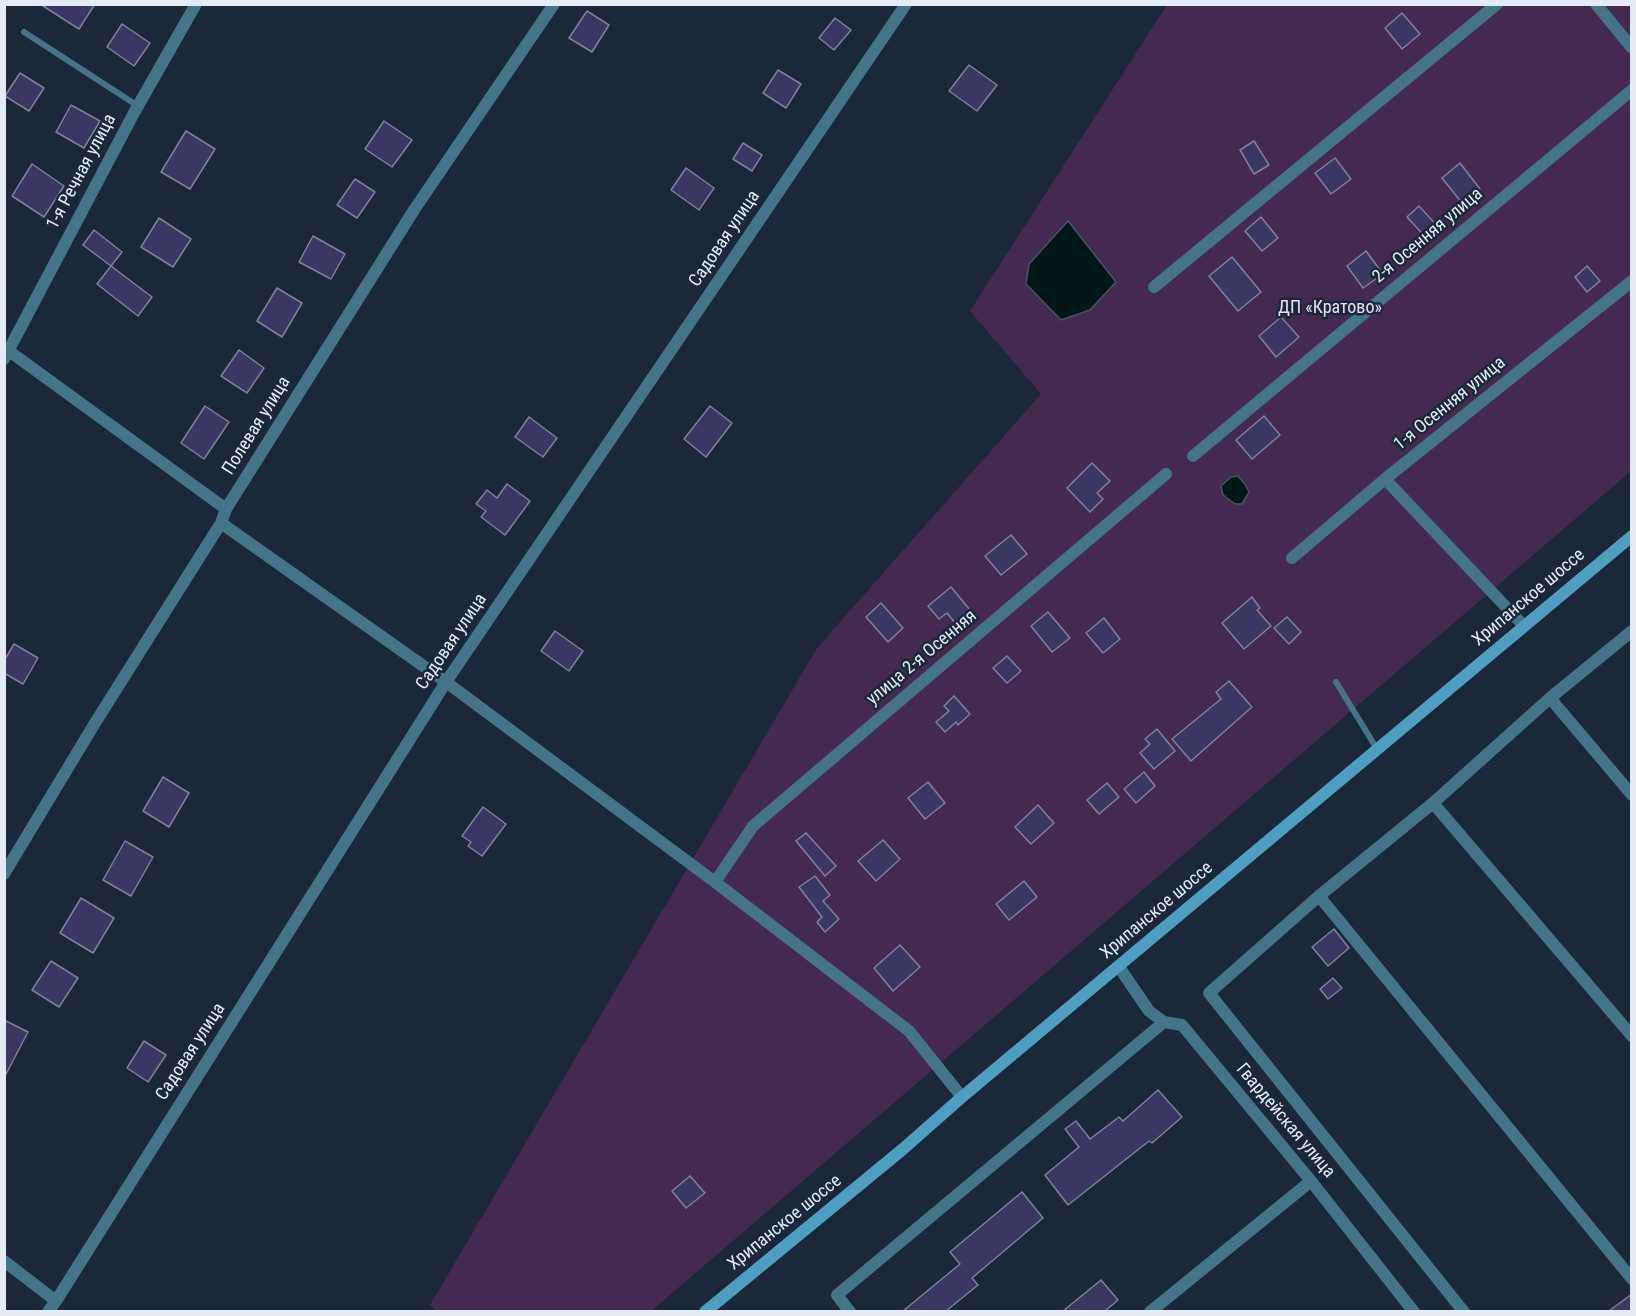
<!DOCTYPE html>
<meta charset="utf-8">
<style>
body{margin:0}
#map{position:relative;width:1636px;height:1316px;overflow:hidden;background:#1b2839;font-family:"Roboto Condensed",sans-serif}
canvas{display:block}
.frame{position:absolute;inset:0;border:6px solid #e2ebf6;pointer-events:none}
</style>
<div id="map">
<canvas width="1636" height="1316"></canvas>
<div class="frame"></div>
</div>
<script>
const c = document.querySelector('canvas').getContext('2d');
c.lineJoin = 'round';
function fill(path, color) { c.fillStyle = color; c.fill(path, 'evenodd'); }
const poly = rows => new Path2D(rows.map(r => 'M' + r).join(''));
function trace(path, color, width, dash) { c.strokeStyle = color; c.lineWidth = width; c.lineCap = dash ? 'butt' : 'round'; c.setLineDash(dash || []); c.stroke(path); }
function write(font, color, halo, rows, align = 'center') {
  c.font = font + ' "Roboto Condensed",sans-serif'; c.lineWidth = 5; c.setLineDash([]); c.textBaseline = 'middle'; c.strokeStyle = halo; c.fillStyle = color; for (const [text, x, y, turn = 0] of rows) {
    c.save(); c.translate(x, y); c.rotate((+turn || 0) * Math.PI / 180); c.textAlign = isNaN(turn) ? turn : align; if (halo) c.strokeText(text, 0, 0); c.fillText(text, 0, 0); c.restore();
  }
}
const green = poly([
 [1167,5,1631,5,1631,471,651,1311,438,1312,430,1305,817,648,1041,394,970,311]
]);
const water = poly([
 [1068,221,1116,282,1090,310,1061,320,1026,284,1029,264,1068,221],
 [1238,476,1244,483,1249,492,1242,504,1235,504,1223,495,1221,486,1231,477,1238,476]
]);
const building = poly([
 [40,4,95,4,79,29,40,4],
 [587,11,609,25,592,52,569,38,587,11],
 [1402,13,1420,34,1402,49,1385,28,1402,13],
 [835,18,851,30,834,50,819,38,835,18],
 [122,24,150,43,134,66,107,47,122,24],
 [969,65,997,85,977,111,949,91,969,65],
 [778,70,801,84,786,108,763,93,778,70],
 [20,73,44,88,29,111,5,96,20,73],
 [71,105,100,121,84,148,56,132,71,105],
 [384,121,412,140,392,167,365,149,384,121],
 [186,131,215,149,190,189,161,172,186,131],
 [1254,141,1269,165,1254,174,1240,150,1254,141],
 [743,143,762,155,752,171,733,159,743,143],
 [1335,158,1351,179,1331,194,1315,173,1335,158],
 [1460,163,1480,189,1462,203,1442,178,1460,163],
 [32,164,64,186,44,217,12,196,32,164],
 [686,168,714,188,699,210,671,190,686,168],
 [355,179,375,192,357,218,337,205,355,179],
 [1419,206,1440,229,1429,241,1407,217,1419,206],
 [1261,217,1278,238,1262,251,1245,231,1261,217],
 [159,218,191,239,173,267,141,247,159,218],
 [94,230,122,252,111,266,83,245,94,230],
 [313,236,345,254,331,279,299,262,313,236],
 [1366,251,1383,274,1363,288,1347,266,1366,251],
 [1232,257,1261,292,1238,311,1209,276,1232,257],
 [111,266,152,297,138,316,97,284,111,266],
 [1587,266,1600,281,1587,292,1575,277,1587,266],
 [277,288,302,303,282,337,257,321,277,288],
 [1281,317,1299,337,1276,357,1259,336,1281,317],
 [239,350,264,368,247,393,221,376,239,350],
 [205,406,229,422,204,459,181,443,205,406],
 [710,406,732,423,706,457,684,439,710,406],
 [1264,416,1280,435,1252,459,1236,440,1264,416],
 [529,417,557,438,543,457,515,437,529,417],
 [1092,463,1110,481,1097,493,1103,499,1090,512,1067,488,1092,463],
 [507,484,530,501,505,535,481,517,486,511,476,504,487,490,497,498,507,484],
 [1011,535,1027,554,1001,575,985,556,1011,535],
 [951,587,970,610,955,623,947,613,939,619,928,606,951,587],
 [1252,597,1260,608,1257,610,1271,626,1244,649,1222,623,1252,597],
 [881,603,903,628,888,642,866,617,881,603],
 [1048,612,1070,638,1052,652,1031,626,1048,612],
 [1287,617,1301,632,1289,644,1274,628,1287,617],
 [1104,618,1120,639,1103,653,1086,633,1104,618],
 [555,631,583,651,569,671,541,651,555,631],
 [14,644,38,658,23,684,4,673,4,661,14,644],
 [1007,656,1021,671,1007,683,993,668,1007,656],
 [1229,681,1252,707,1191,761,1172,739,1221,699,1216,692,1229,681],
 [954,696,970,714,958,725,956,722,945,732,936,722,949,711,944,706,954,696],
 [1157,729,1175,751,1154,769,1140,753,1150,744,1145,739,1157,729],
 [1144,772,1155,786,1136,803,1124,789,1144,772],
 [163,777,189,793,169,827,143,811,163,777],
 [928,782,945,803,925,819,908,798,928,782],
 [1107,783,1119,797,1099,814,1087,800,1107,783],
 [1038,805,1054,823,1031,844,1015,827,1038,805],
 [483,807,506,824,482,856,468,846,471,842,462,836,483,807],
 [806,833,836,866,825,876,796,841,806,833],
 [883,840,900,859,876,881,858,861,883,840],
 [125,841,153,857,131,896,103,880,125,841],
 [815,876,830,895,823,901,839,919,825,932,817,922,822,917,799,887,815,876],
 [1024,881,1037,897,1009,920,996,904,1024,881],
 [81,898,114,918,93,953,60,933,81,898],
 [1334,929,1349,948,1328,966,1312,947,1334,929],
 [900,945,920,967,893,991,874,968,900,945],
 [51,961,78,978,59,1007,32,990,51,961],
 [1333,978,1342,988,1328,999,1320,989,1333,978],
 [4,1020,28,1032,4,1078,4,1020],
 [144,1041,166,1055,148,1082,127,1068,144,1041],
 [1158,1090,1182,1117,1152,1143,1149,1141,1068,1205,1045,1175,1079,1147,1065,1129,1076,1121,1090,1139,1119,1117,1123,1121,1158,1090],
 [690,1176,705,1193,686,1208,672,1191,690,1176],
 [1022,1192,1043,1218,972,1278,978,1285,946,1311,903,1311,960,1264,950,1252,1022,1192],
 [1101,1280,1118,1300,1105,1311,1063,1311,1101,1280],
 [1632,1294,1632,1311,1609,1311,1632,1294]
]);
const lane = poly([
 [24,32,138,106],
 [1336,682,1377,749]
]);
const street = poly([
 [1596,4,1632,48],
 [1154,287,1497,4],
 [9,351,226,509],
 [4,359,135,111,196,4],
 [1193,456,1632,90],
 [1385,479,1524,626],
 [221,523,446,682,715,882,909,1031,962,1097],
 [1292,558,1385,479,1632,281],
 [1550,698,1632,795],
 [1433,803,1632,1036],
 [4,874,95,723,221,523,226,509,414,210,554,4],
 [715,882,753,826,1166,474],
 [1319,896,1632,1279],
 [1119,967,1149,1011,1164,1022,1182,1025,1311,1181,1414,1312],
 [4,1261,56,1301],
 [48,1312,56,1301,446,682,906,4],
 [850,1312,837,1295,1164,1022],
 [1150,1312,1311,1181],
 [1464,1312,1209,993,1319,896,1433,803,1550,698,1632,631]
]);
const secondary = poly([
 [705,1312,903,1149,962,1097,1632,536]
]);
const streetNames = [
 ["1-я Речная улица",82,172,-62],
 ["2-я Осенняя улица",1428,236,-40],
 ["Садовая улица",725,239,-56],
 ["1-я Осенняя улица",1450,404,-39],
 ["Полевая улица",257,426,-58],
 ["Хрипанское шоссе",1529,598,-40],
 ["Садовая улица",452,642,-56],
 ["улица 2-я Осенняя",922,658,-40],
 ["Хрипанское шоссе",1157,911,-40],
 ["Садовая улица",191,1052,-57],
 ["Гвардейская улица",1285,1121,50],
 ["Хрипанское шоссе",785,1223,-39]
];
const parkNames = [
 ["ДП «Кратово»",1330,308]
];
fill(green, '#442950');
fill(water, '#011718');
trace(water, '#44575b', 1.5);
fill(building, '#3b3763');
trace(building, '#808099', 1.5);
trace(lane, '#437487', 6);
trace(street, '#437487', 12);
trace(secondary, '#4e9fbf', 12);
write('18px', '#e2ebf6', '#1b2839', streetNames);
write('18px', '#eedbf7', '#1b2839', parkNames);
</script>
